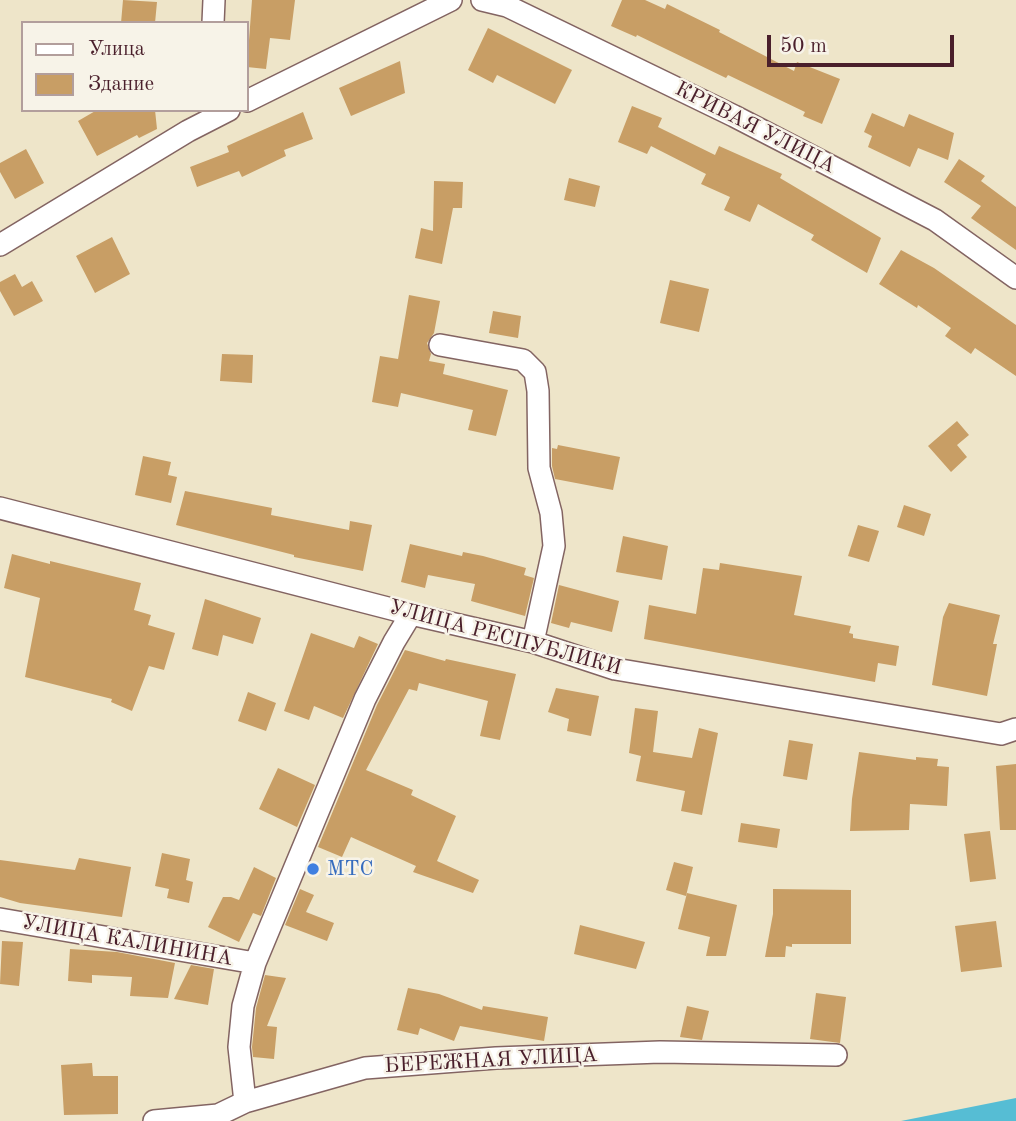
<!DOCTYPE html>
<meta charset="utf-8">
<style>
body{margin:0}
#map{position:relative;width:1016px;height:1121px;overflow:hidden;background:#eee5c9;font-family:"Old Standard TT",serif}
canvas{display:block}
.legend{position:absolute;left:21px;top:21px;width:228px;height:91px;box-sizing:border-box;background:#f7f3e8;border:2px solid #b29e9c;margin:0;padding:9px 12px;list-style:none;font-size:21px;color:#4a1f2b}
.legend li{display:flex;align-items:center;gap:14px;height:35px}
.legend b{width:35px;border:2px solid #b29e9c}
.scale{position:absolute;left:767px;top:35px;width:187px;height:32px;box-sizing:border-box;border:4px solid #4a1f2b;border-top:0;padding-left:9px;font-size:21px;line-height:24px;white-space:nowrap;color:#4a1f2b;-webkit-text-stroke:5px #f7f3e8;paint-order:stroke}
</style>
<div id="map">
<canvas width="1016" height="1121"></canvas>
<ul class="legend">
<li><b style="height:9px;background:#fff"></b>Улица</li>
<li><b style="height:19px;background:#c89e65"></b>Здание</li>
</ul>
<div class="scale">50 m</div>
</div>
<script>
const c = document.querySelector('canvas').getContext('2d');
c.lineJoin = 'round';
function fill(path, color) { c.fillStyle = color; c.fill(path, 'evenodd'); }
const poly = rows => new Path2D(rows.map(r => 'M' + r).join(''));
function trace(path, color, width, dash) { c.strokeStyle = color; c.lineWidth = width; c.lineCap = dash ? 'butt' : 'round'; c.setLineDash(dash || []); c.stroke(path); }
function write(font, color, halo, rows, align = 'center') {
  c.font = font + ' "Old Standard TT",serif'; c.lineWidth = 5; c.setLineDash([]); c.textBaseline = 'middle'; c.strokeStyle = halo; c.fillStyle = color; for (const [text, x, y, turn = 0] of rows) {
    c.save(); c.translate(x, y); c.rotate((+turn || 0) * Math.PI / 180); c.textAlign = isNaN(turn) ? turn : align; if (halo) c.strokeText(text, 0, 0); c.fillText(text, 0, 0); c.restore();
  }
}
const water = poly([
 [1016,1098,1016,1121,901,1121]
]);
const building = poly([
 [123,0,157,2,155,23,121,23],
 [252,0,295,0,290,40,270,38,266,69,247,67],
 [622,0,645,0,665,9,667,4,720,30,719,32,794,71,797,62,840,79,822,124,803,116,805,112,728,75,726,78,637,35,636,37,611,26],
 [488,28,572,70,555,104,497,75,493,83,468,70],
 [400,61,405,93,351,116,339,88],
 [632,106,662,118,658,127,715,155,719,146,782,174,780,178,881,238,867,273,811,240,814,235,758,204,750,222,724,210,730,197,701,184,706,174,651,146,647,154,618,142],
 [97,110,155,110,157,129,139,138,137,135,97,156,78,121],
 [303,112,313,139,284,150,286,156,242,177,239,171,197,187,190,167,229,152,227,146],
 [872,113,904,127,909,114,954,133,948,160,918,148,910,167,868,147,872,136,864,132],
 [26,149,44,183,15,199,0,172,0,163],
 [959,159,985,176,981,181,1016,207,1016,250,971,218,981,206,944,182],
 [569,178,600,186,595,207,564,200],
 [434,181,463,182,462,208,453,208,442,264,415,258,421,228,433,231],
 [112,237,130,274,95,293,76,256],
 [901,250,934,268,1016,325,1016,376,975,348,971,354,945,336,951,328,918,305,917,308,879,284],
 [15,274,22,287,32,281,43,301,14,316,0,291,0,282],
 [670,280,709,289,699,332,660,323],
 [409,295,440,301,434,333,427,343,431,354,429,361,445,364,443,374,508,390,496,436,468,430,473,410,401,393,398,407,372,402,380,356,398,359],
 [493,311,521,316,518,338,489,333],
 [222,354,253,355,252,383,220,381],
 [957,421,969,435,957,445,967,457,951,472,928,446],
 [558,445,620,457,613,490,555,479,552,466,552,448,557,449],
 [143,456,171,462,168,475,177,477,171,503,135,495],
 [185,491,272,508,271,515,349,530,350,521,372,525,363,571,294,557,294,555,176,525],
 [904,505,931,514,924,536,897,527],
 [858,525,879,531,869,562,848,556],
 [623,536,668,546,662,580,616,572],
 [410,544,462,556,463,552,483,556,526,568,524,575,534,578,525,616,471,601,475,584,428,575,425,588,401,582],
 [12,554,50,564,50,561,141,583,134,610,151,615,148,625,175,633,164,670,149,666,132,711,111,702,112,699,25,677,40,598,4,588],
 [720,563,802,576,794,615,851,626,849,633,853,634,853,638,899,646,896,666,878,663,875,682,644,639,649,605,696,614,703,568,719,570],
 [559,585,619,601,612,632,571,622,569,628,551,623],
 [205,599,261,618,253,644,223,635,218,656,192,649],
 [949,603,1000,615,993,644,997,644,987,696,932,685,943,617],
 [311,633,354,648,359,636,378,644,343,718,314,706,309,720,284,711],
 [405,650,445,661,446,659,516,674,500,740,480,736,488,701,419,683,417,691,409,689,366,770,413,790,411,795,456,816,437,861,479,880,473,893,413,872,416,866,351,837,342,857,318,847,377,705],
 [556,688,599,696,591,736,567,731,569,719,548,712],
 [248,692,276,703,266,731,238,721],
 [635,708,658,711,653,752,692,758,699,728,718,733,702,815,681,811,685,791,636,781,641,756,629,753],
 [789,740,813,744,807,780,783,776],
 [859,752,916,760,916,757,938,759,937,766,949,767,947,806,910,804,909,830,850,831,852,799],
 [1016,764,1016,830,1000,830,996,766],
 [278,768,315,785,297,827,259,809],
 [741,823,780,829,777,848,738,842],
 [990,831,996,879,970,882,964,834],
 [162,853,190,859,186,880,193,882,189,903,167,898,169,889,155,886],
 [79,858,131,867,122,917,20,903,0,897,0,860,75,870],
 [674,862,693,867,686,896,666,890],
 [254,867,276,878,261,916,253,913,239,942,208,927,223,897,231,897,239,900],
 [300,889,314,895,306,912,334,923,327,941,285,925],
 [773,889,851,890,851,944,792,944,792,947,786,946,785,957,765,957,773,914],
 [687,893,737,905,726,956,706,956,710,937,678,929],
 [996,921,1002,967,961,972,955,926],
 [580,925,645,942,636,969,574,954],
 [2,941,23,942,19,986,0,984],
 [70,949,117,952,175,963,168,998,130,996,132,977,92,975,92,983,68,981],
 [191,965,214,969,208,1005,174,999],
 [265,975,286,978,267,1026,277,1027,274,1059,253,1057,252,1047,256,1008],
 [408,988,439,994,482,1010,483,1006,548,1017,544,1041,460,1026,454,1041,420,1028,418,1035,397,1030],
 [816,993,846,997,840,1043,810,1039],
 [687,1006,709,1011,702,1040,680,1037],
 [92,1063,93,1076,118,1076,118,1114,64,1115,61,1065]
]);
const street = poly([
 [482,0,507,6,734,116,935,220,1016,278],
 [213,23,214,0],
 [247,101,451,0],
 [0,245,188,131,229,110],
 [440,345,523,360,535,372,538,391,539,468,551,513,554,546,533,642],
 [0,508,411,614,533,642,615,669,1001,734,1016,729],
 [0,919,255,963],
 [245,1102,239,1047,243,1006,255,963,365,699,394,642,411,614],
 [154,1121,218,1115,245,1102,365,1068,496,1058,660,1052,836,1055]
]);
const markers = [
 [313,869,7,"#3f7fe0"]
];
const streetNames = [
 ["КРИВАЯ УЛИЦА",755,128,27],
 ["УЛИЦА РЕСПУБЛИКИ",505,638,15],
 ["УЛИЦА КАЛИНИНА",127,941,10],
 ["БЕРЕЖНАЯ УЛИЦА",491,1061,-3]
];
const shopNames = [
 ["МТС",327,869]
];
fill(water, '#56bdd4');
fill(building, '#c89e65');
trace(street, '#836462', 24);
trace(street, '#fff', 21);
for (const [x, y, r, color] of markers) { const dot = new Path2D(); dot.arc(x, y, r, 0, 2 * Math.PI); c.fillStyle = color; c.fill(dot); trace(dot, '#f7f3e8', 2.5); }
write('21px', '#4a1f2b', '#f7f3e8', streetNames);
write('21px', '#366cbe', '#f7f3e8', shopNames, 'left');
</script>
